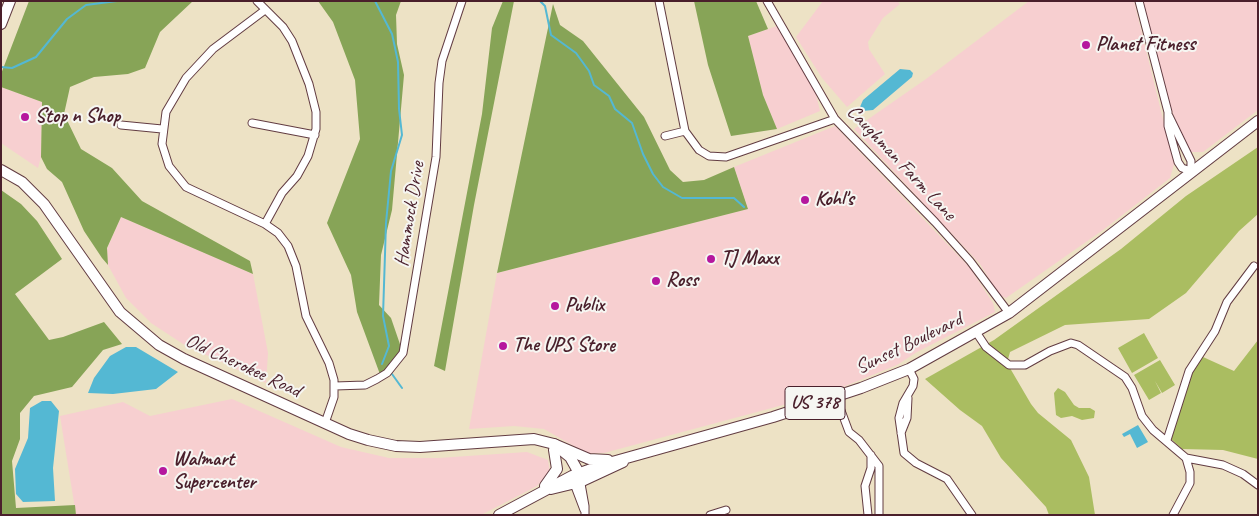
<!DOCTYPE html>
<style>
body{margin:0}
#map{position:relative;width:1259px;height:516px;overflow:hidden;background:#ede2c5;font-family:Caveat,sans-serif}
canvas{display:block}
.frame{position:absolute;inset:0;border:2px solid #4a1f2b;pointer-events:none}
</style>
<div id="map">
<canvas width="1259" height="516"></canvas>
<div class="frame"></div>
</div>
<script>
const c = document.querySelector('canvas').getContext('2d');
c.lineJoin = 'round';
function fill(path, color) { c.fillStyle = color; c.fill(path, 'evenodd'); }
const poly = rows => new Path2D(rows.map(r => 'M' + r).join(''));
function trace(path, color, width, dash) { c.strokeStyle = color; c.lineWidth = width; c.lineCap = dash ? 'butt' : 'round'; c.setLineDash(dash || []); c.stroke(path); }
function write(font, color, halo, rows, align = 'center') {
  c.font = font + ' Caveat,sans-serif'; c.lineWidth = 4; c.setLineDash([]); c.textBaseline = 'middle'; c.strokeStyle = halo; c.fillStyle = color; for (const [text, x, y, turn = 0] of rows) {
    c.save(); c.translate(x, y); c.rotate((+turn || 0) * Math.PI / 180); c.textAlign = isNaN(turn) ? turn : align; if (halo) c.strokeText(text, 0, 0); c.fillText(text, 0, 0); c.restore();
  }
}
const built = poly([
 [823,1,897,1,900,4,883,18,868,42,869,49,885,74,847,107,822,78,796,37],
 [1029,1,1134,1,1174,164,1170,178,1103,230,1006,298,999,295,980,264,854,129,926,79],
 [1143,1,1258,1,1258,110,1203,152,1190,152,1186,148,1169,103],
 [777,26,815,90,820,111,777,129,763,95,748,36],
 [1,87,42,102,41,157,38,168,1,143],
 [835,126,970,268,993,303,995,312,917,352,897,365,843,387,783,405,604,453,586,453,544,429,514,426,469,429,497,273,748,209,734,167],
 [121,217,253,274,268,353,266,383,183,344,151,323,126,298,108,265,107,249],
 [232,399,341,447,389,458,438,458,527,452,548,460,550,472,537,486,481,515,76,515,60,416,123,402,150,416]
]);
const green = poly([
 [1258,147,1258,214,1239,231,1186,293,1149,319,1065,325,1010,352,1007,363,1031,404,1038,413,1071,440,1089,477,1095,515,1049,515,1046,507,1001,458,982,426,960,410,925,379,994,340,1121,249,1186,196],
 [1144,333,1158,358,1132,373,1118,348],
 [1258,340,1258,459,1223,450,1182,449,1170,438,1192,372,1203,357,1234,371],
 [1160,360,1175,385,1162,393,1155,381,1161,393,1149,400,1134,375],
 [1058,388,1065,392,1074,405,1079,408,1090,408,1095,411,1094,418,1082,420,1072,416,1061,418,1056,415,1054,393]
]);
const forest = poly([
 [29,1,193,1,160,32,145,68,128,74,94,77,70,87,64,114,81,149,112,168,142,201,250,261,253,274,121,217,107,248,108,265,102,258,84,231,62,182,47,169,41,157,42,102,1,87,1,74],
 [318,1,401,1,396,15,397,44,404,75,392,210,381,255,379,305,391,318,403,353,381,377,357,312,351,275,327,223,360,139,355,80,333,22],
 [503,1,514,1,474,205,445,371,434,366,482,114,492,28],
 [694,1,756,1,768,29,748,36,763,95,777,129,731,136,708,65],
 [553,4,560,25,583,41,644,117,670,170,683,182,704,180,734,167,748,209,497,273],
 [1,190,21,204,37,221,62,259,15,294,49,340,63,337,104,322,122,344,103,350,72,387,34,396,20,413,20,439,12,461,16,508,75,505,76,515,1,515]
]);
const water = poly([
 [900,69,910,70,913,73,912,77,873,110,862,111,860,107,863,100],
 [126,347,136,347,178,372,156,389,113,394,88,393,94,378,110,356],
 [42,401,51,401,59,411,53,468,55,501,23,502,16,494,15,469,28,438,30,408],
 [1138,425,1148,442,1137,448,1130,434,1124,437,1122,434]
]);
const stream = poly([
 [375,1,392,34,394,43,398,62,399,109,402,135,391,171,386,223,383,316,389,346,382,364],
 [540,1,545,6,551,35,576,53,589,71,594,85,609,96,615,109,632,123,643,154,653,174,663,187,682,198,734,198,744,207],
 [1,67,12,68,36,57,67,19,86,5,117,1],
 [392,374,402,388]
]);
const street = poly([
 [257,1,283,27,292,41,309,84,316,112,316,129,308,156,297,176,282,193,265,224],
 [659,1,685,131,699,150,709,156,726,157,835,119],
 [767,1,835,119,935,222,970,261,1009,313],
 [1139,1,1168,112,1168,126,1178,162,1182,168,1191,171,1191,161,1169,116],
 [265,10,213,49,186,78,166,112,162,144,169,166,186,187,265,224,278,233,288,246,296,266,306,316,329,363,334,380,334,397,325,423],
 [252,123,315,135],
 [121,125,162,129],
 [665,136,685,131],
 [976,332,986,347,1009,365,1025,365,1050,351,1071,343,1078,345,1125,377,1132,388,1142,416,1153,430,1186,458,1190,472,1190,483,1173,515],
 [909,369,914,379,913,386,903,403,899,418,904,453,916,463,947,479,972,515],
 [335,386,365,385,377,379,387,373,403,353,436,157,439,83,442,61,462,1],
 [836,397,849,432,859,440,879,466,879,515],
 [901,433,907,418,908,398],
 [1167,440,1189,371,1215,331,1227,302,1254,266],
 [1186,458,1223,465,1243,474,1258,485],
 [580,478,585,506,585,515],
 [573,481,584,510],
 [710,515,726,510],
 [868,515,865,486,871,468,871,455]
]);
const secondary = poly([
 [1,24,10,1],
 [1,170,22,182,44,204,120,312,159,345,184,359,349,434,368,440,396,446,420,447,534,439,554,444,570,457,579,473]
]);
const primary = poly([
 [554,444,589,459,608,460],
 [545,486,557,469,554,450],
 [551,489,580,482,623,462],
 [499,515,572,476,605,464,773,417,861,388,909,369,1009,313,1258,121]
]);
const markers = [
 [1086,45,5,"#b5179e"],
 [25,117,5,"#b5179e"],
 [805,200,5,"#b5179e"],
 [711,259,5,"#b5179e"],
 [656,281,5,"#b5179e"],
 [555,306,5,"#b5179e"],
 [503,346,5,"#b5179e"],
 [163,471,5,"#b5179e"]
];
const shields = [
 [815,403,60]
];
const shieldNames = [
 ["US 378",815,403]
];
const poiNames = [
 ["Planet Fitness",1096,45],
 ["Stop n Shop",35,117],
 ["Kohl's",815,200],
 ["TJ Maxx",721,259],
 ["Ross",666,281],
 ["Publix",565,306],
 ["The UPS Store",513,346],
 ["Walmart",173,460],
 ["Supercenter",173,483]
];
const streetNames = [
 ["Caughman Farm Lane",901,163,47],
 ["Hammock Drive",410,214,-81],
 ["Sunset Boulevard",909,344,-26],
 ["Old Cherokee Road",243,366,25]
];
fill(built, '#f7cfd0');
fill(green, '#aabd61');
fill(forest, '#87a457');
fill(water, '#54b8d3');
trace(stream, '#54b8d3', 2);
trace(street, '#623c42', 9);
trace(secondary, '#623c42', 12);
trace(primary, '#623c42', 12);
trace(street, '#fff', 7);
trace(secondary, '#fff', 10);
trace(primary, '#fff', 10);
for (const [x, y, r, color] of markers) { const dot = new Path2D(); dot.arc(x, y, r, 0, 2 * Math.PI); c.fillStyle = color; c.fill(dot); trace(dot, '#f6f6f2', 2); }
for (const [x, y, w] of shields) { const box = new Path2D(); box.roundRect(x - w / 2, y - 16.5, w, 33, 4); c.fillStyle = '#f6f6f2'; c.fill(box); trace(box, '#4a1f2b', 1); }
write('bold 19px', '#4a1f2b', null, shieldNames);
write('bold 20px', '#4a1f2b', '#f6f6f2', poiNames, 'left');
write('20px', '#4a1f2b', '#f6f6f2', streetNames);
</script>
